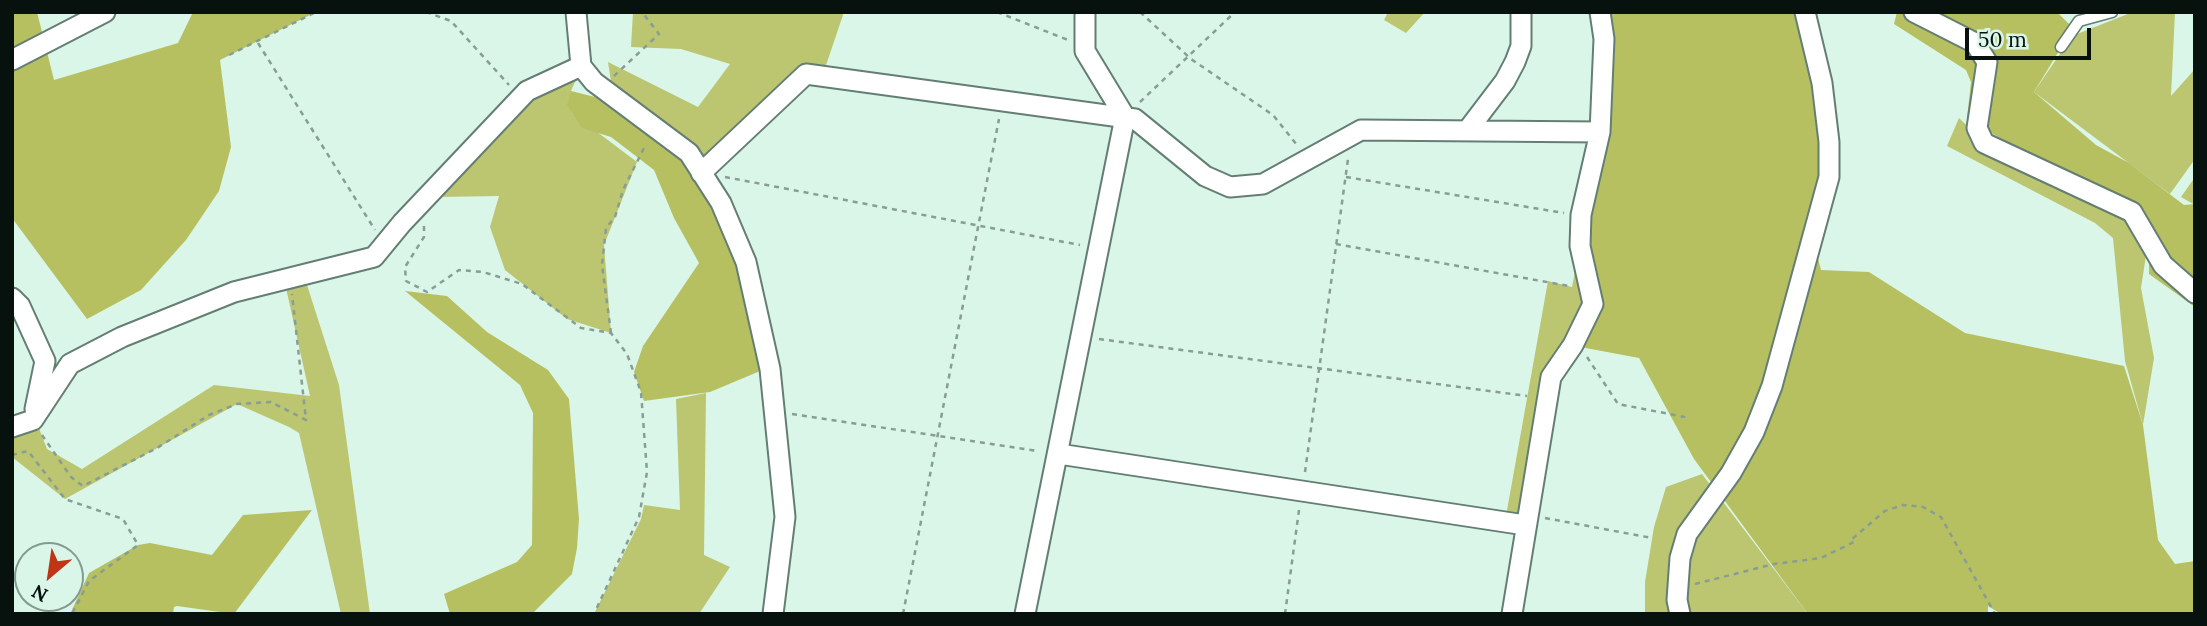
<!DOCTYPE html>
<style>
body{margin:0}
#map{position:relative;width:2207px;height:626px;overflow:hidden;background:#daf6e9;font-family:Lora,serif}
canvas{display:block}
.frame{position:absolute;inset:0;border:14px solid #07110d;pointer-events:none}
.north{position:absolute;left:14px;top:542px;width:70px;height:70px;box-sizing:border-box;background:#daf6e9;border:2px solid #869a91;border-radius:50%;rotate:209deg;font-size:19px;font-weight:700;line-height:28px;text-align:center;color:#07110d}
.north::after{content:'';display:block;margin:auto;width:24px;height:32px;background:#bf3516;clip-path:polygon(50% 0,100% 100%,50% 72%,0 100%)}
.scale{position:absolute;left:1965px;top:28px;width:126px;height:32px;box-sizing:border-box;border:4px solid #07110d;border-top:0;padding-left:9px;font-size:21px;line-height:24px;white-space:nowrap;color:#07110d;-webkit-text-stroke:5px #daf6e9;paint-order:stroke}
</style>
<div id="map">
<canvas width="2207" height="626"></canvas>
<div class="frame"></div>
<div class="north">N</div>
<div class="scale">50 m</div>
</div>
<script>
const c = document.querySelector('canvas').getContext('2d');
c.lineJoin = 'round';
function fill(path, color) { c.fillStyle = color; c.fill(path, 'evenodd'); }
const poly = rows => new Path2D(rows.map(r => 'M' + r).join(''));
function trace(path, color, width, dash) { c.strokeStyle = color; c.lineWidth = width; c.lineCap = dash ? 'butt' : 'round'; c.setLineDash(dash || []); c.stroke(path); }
const green = poly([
 [633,12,842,12,843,15,822,77,698,167,612,88,608,62,698,107,730,64,681,49,631,47],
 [1388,12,1425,12,1406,33,1384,20],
 [2133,12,2175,12,2171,96,2195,69,2195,159,2170,194,2034,92,2072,36],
 [578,75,571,91,572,113,637,162,604,245,611,333,567,319,505,270,490,227,499,196,437,197,527,91],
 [1959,118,1985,143,2128,207,2148,242,2141,288,2154,358,2143,425,2125,361,2113,238,2095,223,1947,146],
 [2195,177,2195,205,2181,197],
 [1578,257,1593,304,1551,377,1526,522,1506,516,1548,281,1572,287],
 [307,285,339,385,370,614,341,614,299,433,289,427,237,404,65,499,12,457,12,431,37,423,47,449,82,469,214,385,310,396,286,288],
 [706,393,704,555,730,567,699,614,594,614,641,519,644,505,680,510,676,399],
 [1702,474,1808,614,1645,614,1645,582,1654,527,1666,487]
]);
const forest = poly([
 [12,12,37,12,54,80,178,43,193,12,316,12,220,60,231,147,219,191,186,240,141,290,87,319,12,218],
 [1607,12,1807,12,1829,172,1813,238,1821,270,1869,272,1965,333,2124,366,2143,425,2158,540,2175,564,2195,561,2195,614,2001,614,1988,606,1988,614,1808,614,1694,459,1639,358,1575,346,1593,304,1580,246],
 [1897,12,2057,12,2073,28,2034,92,2096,145,2129,163,2184,205,2195,204,2195,307,2149,274,2149,241,2139,216,2146,213,2013,146,1967,118,1971,82,1966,70,1894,24],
 [571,91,595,97,701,173,743,255,765,369,710,392,644,401,634,372,643,346,699,263,674,218,654,170,611,137,582,128,567,105],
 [405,291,447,296,487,332,548,370,569,399,579,519,577,548,572,574,532,614,450,614,444,594,517,562,532,545,533,413,520,385],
 [312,510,234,614,177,606,174,607,173,614,70,614,89,573,138,545,150,543,212,555,243,515]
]);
const path = poly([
 [426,12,451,21,509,85],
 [997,12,1068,40],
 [1140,12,1191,59,1273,115,1297,145],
 [258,43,375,230],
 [229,55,316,12],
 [614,76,659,34,642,12],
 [1140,102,1235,12],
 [725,177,1080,245],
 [1346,177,1564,213],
 [424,226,424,237,405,267,406,281,427,292,459,270,483,272,522,284,581,328,611,333,627,354,641,392,647,472,639,517,594,614],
 [1336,244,1569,286],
 [611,333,602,265,606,228,615,217,623,190,646,144],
 [1099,339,1527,396],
 [1587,357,1618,404,1690,418],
 [792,414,1038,451],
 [42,435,71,477,83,486,157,448,209,415,237,404,271,402,306,420,292,294],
 [12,455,28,451,65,499,123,519,138,545,89,581,72,614],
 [1305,472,1348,159],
 [1545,518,1652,538],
 [1695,584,1774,564,1821,558,1854,542,1852,539,1885,511,1903,505,1923,507,1941,517,1995,614],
 [903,614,999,119],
 [1285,614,1299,510]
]);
const service = poly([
 [2061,47,2079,21,2112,12]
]);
const minor = poly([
 [576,12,581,66,594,82,689,153,721,203,746,262,770,369,785,517,773,614],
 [1914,12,1975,43,1987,62,1977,128,1984,143,2132,212,2163,265,2195,293],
 [12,60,105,12],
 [1467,131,1505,81,1515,62,1521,46,1521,12],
 [701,173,806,74,1135,119,1205,176,1230,187,1263,184,1361,130,1600,132],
 [12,298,20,306,45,361,35,409],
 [12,427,33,420,70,364,122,337,234,292,374,257,402,223,527,91,581,66],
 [1059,454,1525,525],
 [1025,614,1125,117,1085,51,1085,12],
 [1512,614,1551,377,1573,345,1593,304,1580,246,1581,215,1600,132,1604,39,1600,12],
 [1680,614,1677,600,1680,558,1687,534,1731,473,1754,432,1772,386,1829,177,1829,142,1822,83,1805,12]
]);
fill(green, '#bcc570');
fill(forest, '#b7c060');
trace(service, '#657e73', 13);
trace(minor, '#657e73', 23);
trace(path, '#889d93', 2.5, [5, 5]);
trace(service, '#fff', 10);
trace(minor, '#fff', 19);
</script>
